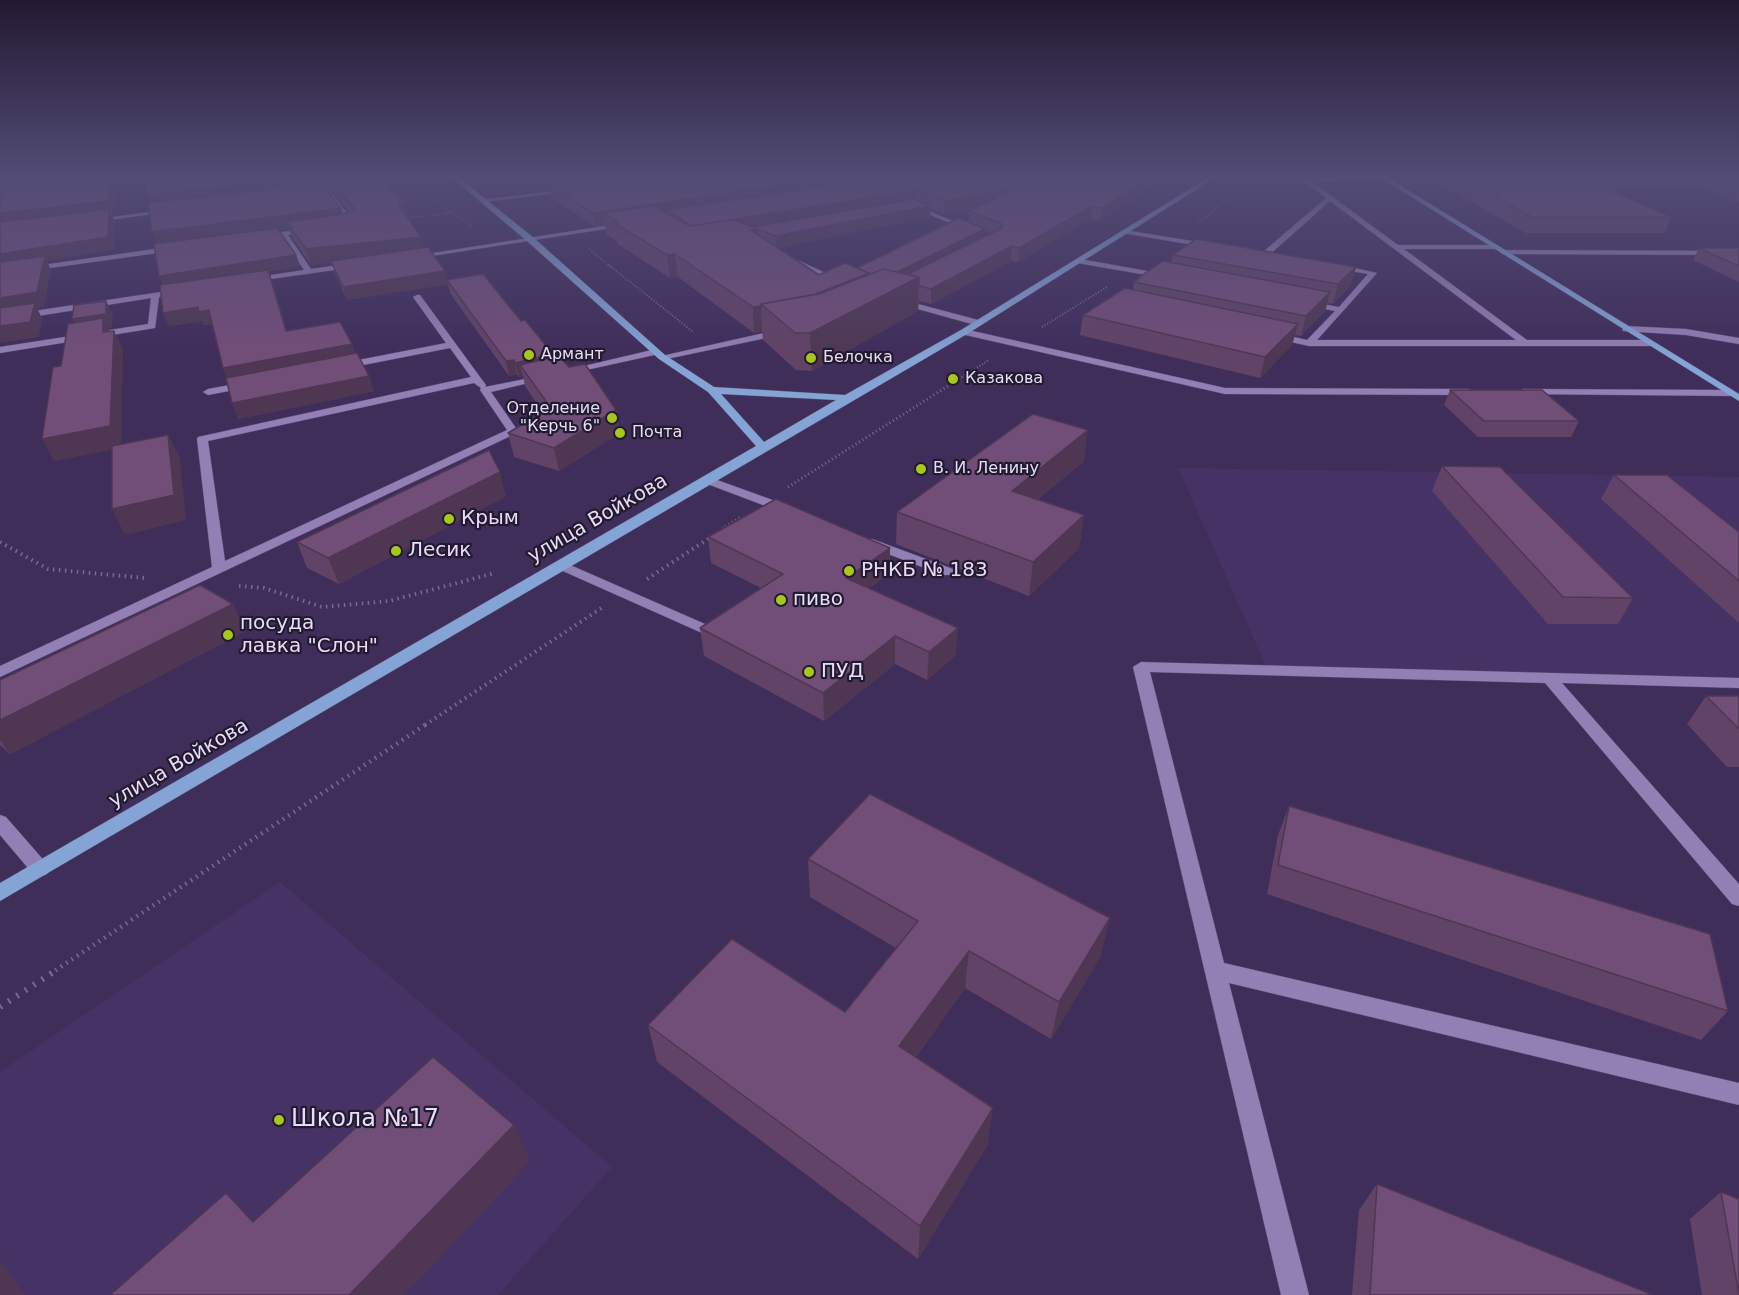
<!DOCTYPE html>
<meta charset="utf-8">
<style>
body{margin:0}
canvas{display:block;background:#3f2d5a}
</style>
<canvas width="1739" height="1295"></canvas>
<script>
const c = document.querySelector('canvas').getContext('2d');
c.lineJoin = 'round';
function fill(path, color) { c.fillStyle = color; c.fill(path, 'evenodd'); }
const poly = rows => new Path2D(rows.map(r => 'M' + r).join(''));
function trace(path, color, width, dash) { c.strokeStyle = color; c.lineWidth = width; c.lineCap = dash ? 'butt' : 'round'; c.setLineDash(dash || []); c.stroke(path); }
function write(font, color, halo, rows, align = 'center') {
  c.font = font + ' "DejaVu Sans",sans-serif'; c.lineWidth = 4.5; c.setLineDash([]); c.textBaseline = 'middle'; c.strokeStyle = halo; c.fillStyle = color; for (const [text, x, y, turn = 0] of rows) {
    c.save(); c.translate(x, y); c.rotate((+turn || 0) * Math.PI / 180); c.textAlign = isNaN(turn) ? turn : align; if (halo) c.strokeText(text, 0, 0); c.fillText(text, 0, 0); c.restore();
  }
}
const built = poly([
 [1178,468,1739,477,1739,683,1269,673],
 [280,882,612,1167,498,1295,0,1295,0,1072]
]);
const pathFar5 = poly([
 [411,176,452,213,475,228],
 [405,218,451,213],
 [1199,223,1253,176],
 [589,249,611,267]
]);
const pathFar4 = poly([
 [609,265,692,331],
 [1042,327,1107,287],
 [954,382,989,360]
]);
const pathFar3 = poly([
 [788,487,956,381],
 [722,529,741,517]
]);
const pathFar2 = poly([
 [0,542,48,569,145,578],
 [647,579,711,537],
 [239,586,264,588,322,607,389,601,495,573],
 [425,725,603,607]
]);
const pathFar1 = poly([
 [50,974,428,723]
]);
const path = poly([
 [0,1007,52,973]
]);
const minor = poly([
 [574,176,581,176,597,188,484,202,481,200,588,187,574,176],
 [1384,176,1386,179,1311,181,1398,245,1498,245,1495,249,1404,249,1527,340,1650,340,1655,343,1650,346,1309,346,1273,338,1271,336,1276,333,1307,340,1335,311,1305,305,1305,301,1339,307,1368,274,1333,268,1332,266,1336,264,1377,273,1317,340,1516,340,1330,201,1268,256,1245,252,1249,250,1263,252,1326,198,1303,180,1303,178,1384,176],
 [316,178,320,178,356,225,352,225,316,178],
 [911,205,915,205,974,230,969,231,911,207,911,205],
 [172,209,170,212,93,222,90,220,172,209],
 [623,223,625,226,412,259,408,257,623,223],
 [312,229,312,231,288,235,311,269,353,263,357,265,356,267,249,282,248,280,252,278,304,270,281,236,262,238,259,234,312,229],
 [1124,230,1211,244,1215,246,1211,248,1122,233,1124,230],
 [176,246,179,250,0,275,0,271,176,246],
 [1499,250,1739,251,1739,255,1502,254,1499,250],
 [787,258,793,258,843,281,836,283,787,262,787,258],
 [1080,259,1164,274,1168,276,1164,278,1077,263,1077,259,1080,259],
 [181,289,184,289,184,293,159,297,155,328,0,353,0,347,148,324,151,298,0,322,0,316,181,289],
 [417,295,420,295,480,377,486,385,485,387,545,375,545,379,491,392,518,431,517,433,0,677,0,666,212,567,197,439,198,437,471,377,450,348,343,369,338,366,343,363,446,343,413,297,417,295],
 [474,383,481,388,480,390,507,430,225,561,208,441,474,383],
 [899,299,982,321,983,323,979,326,896,303,896,299,899,299],
 [1626,326,1686,329,1739,338,1739,344,1686,335,1623,331,1622,329,1626,326],
 [782,329,786,332,785,334,662,360,657,357,782,329],
 [964,329,1225,388,1469,389,1474,392,1469,395,1225,394,961,334,960,332,964,329],
 [656,349,659,350,659,354,568,374,563,371,656,349],
 [246,382,250,383,250,387,208,395,203,392,208,389,246,382],
 [1523,389,1730,390,1735,393,1730,396,1519,394,1518,392,1523,389],
 [706,476,792,507,794,510,792,513,784,513,702,482,700,480,706,476],
 [872,539,953,569,955,572,953,575,943,575,867,546,866,543,867,540,872,539],
 [561,561,721,631,723,634,721,637,711,637,556,568,554,565,556,562,561,561],
 [1141,662,1739,678,1739,688,1562,683,1739,884,1739,906,1732,904,1545,683,1150,672,1224,963,1739,1083,1739,1105,1229,983,1309,1295,1281,1295,1133,667,1141,662],
 [0,815,6,817,47,864,50,869,47,874,40,877,33,874,0,835,0,815]
]);
const major = poly([
 [450,176,457,176,534,238,665,355,714,387,845,395,961,330,1211,176,1218,176,967,334,0,901,0,883,756,446,708,392,659,359,528,242,450,176],
 [721,394,836,400,764,442,721,394],
 [1378,176,1385,176,1739,394,1739,401,1378,176]
]);
const wall = poly([
 [319,176,378,176,408,216,407,217,421,237,424,248,445,271,447,280,521,321,554,357,569,367,616,410,620,433,559,471,514,457,508,433,543,413,525,386,523,376,519,377,517,374,509,376,450,293,448,284,347,300,335,273,332,262,311,265,292,237,289,229,279,230,296,255,300,266,269,271,287,331,352,344,355,353,374,391,238,419,227,377,223,368,213,324,204,325,202,321,169,326,150,203,147,195,316,177,341,208,342,213,350,212],
 [532,176,581,176,581,180,588,179,584,176,1167,176,1100,221,1090,219,1018,262,1011,261,931,304,919,301,918,311,812,371,796,370,763,340,762,331,754,333,678,277,670,278,618,244,617,241,606,234,605,225,596,227,551,197,549,189,532,178],
 [815,183,818,184,822,186,815,187],
 [930,208,944,214,976,208,969,211,969,222,857,268,819,275,777,248,930,217],
 [985,231,991,234,985,237],
 [1426,176,1739,176,1739,202,1707,190,1608,190,1671,217,1664,233,1526,233],
 [1699,248,1739,248,1739,282,1693,260],
 [1173,255,1356,267,1351,285,1333,304,1328,303,1325,311,1301,336,1295,335,1292,345,1260,378,1080,335,1083,315,1133,290,1134,282,1137,280,1138,278,1171,263],
 [1450,390,1579,421,1571,437,1478,437,1444,405],
 [1084,461,1038,499,1084,515,1079,548,1029,596,896,544,897,512],
 [1442,466,1633,598,1618,624,1548,624,1432,491],
 [1614,475,1739,532,1739,623,1601,499],
 [506,496,339,584,307,568,297,542],
 [708,537,890,548,889,574,869,588,956,655,927,680,895,664,824,721,704,656,700,628,761,588,711,563],
 [246,631,10,754,0,745,0,680],
 [1706,696,1739,696,1739,767,1727,767,1687,724],
 [1289,806,1728,1011,1701,1040,1267,894,1278,835],
 [808,859,1101,956,1051,1039,965,988,916,1057,988,1144,918,1259,657,1062,648,1025,845,1012,896,948,810,897],
 [1377,1184,1653,1295,1352,1295,1359,1210],
 [1721,1192,1739,1295,1702,1295,1690,1219]
]);
const shadedWall = poly([
 [0,176,92,176,0,185],
 [110,176,114,176,115,179,115,213,111,214,115,221,114,250,47,261,51,270,44,307,37,308,42,318,39,337,0,343,0,213],
 [556,176,581,176,582,185,548,184,549,189,548,190,546,177],
 [839,176,918,176,830,190,830,177],
 [1077,176,1098,176,1074,190,1075,177],
 [1151,176,1167,176,1100,221,1102,208],
 [815,180,815,192,668,210,669,215,618,222,603,213,605,225,596,227,593,213],
 [277,181,282,194,153,209,147,195],
 [1009,189,1008,201,944,214,945,201],
 [917,190,917,203,758,229,692,226],
 [405,203,408,216,401,217,398,204],
 [930,206,930,217,776,248,775,236],
 [1092,206,1090,219,1018,262,1019,248],
 [341,208,345,221,287,222,289,229,158,247,152,232],
 [758,229,759,251,751,230],
 [985,229,985,240,902,282,882,279],
 [421,237,425,251,311,265,306,249],
 [1012,246,1011,261,931,304,931,289],
 [675,254,678,277,670,278,667,255],
 [296,255,300,266,269,271,291,345,286,331,164,288,159,276],
 [1356,267,1351,285,1333,304,1338,284],
 [445,271,448,284,347,300,343,287],
 [919,277,918,311,812,371,810,333],
 [1330,292,1325,311,1301,336,1306,316],
 [106,301,113,314,112,327,108,328,112,337,79,332,72,319],
 [761,306,762,331,754,333,753,307],
 [198,307,209,310,215,324,204,325,202,321,169,326,163,313],
 [1298,324,1292,345,1260,378,1265,357],
 [114,331,123,350,121,448,54,461,42,439],
 [352,344,357,358,229,383,223,368],
 [553,354,556,369,520,365,523,376,519,377,515,363],
 [514,360,517,374,509,376,506,361],
 [369,376,374,391,238,419,232,403],
 [616,410,620,433,559,471,554,448],
 [1088,430,1084,461,1009,523,1012,491],
 [168,435,180,458,186,520,125,535,112,509],
 [500,472,506,496,339,584,328,558],
 [1084,515,1079,548,1029,596,1033,562],
 [890,548,889,574,846,604,846,578],
 [233,604,246,631,10,754,0,740,0,720],
 [958,628,956,655,927,680,929,652],
 [895,636,895,664,824,721,823,693],
 [1110,918,1101,956,1051,1039,1059,1002],
 [969,951,965,988,897,1083,899,1046],
 [993,1108,988,1144,918,1259,920,1226],
 [514,1125,530,1161,405,1295,349,1295],
 [0,1260,25,1295,0,1295]
]);
const building = poly([
 [39,176,110,176,109,201,0,213,0,181,39,176],
 [144,176,316,176,341,208,152,232,148,203,276,188,280,183,277,181,147,195,144,176],
 [326,176,378,176,405,203,398,204,421,237,306,249,287,222,355,212,355,209,326,176],
 [596,176,808,176,815,180,593,213,548,184,595,178,596,176],
 [886,176,1048,176,1076,186,1093,176,1151,176,1102,208,1092,206,1019,248,1012,246,931,289,919,286,919,277,908,274,1002,228,1002,224,969,211,1010,191,1009,189,945,201,917,190,692,226,668,210,886,176],
 [1456,176,1578,176,1671,217,1532,217,1456,176],
 [1716,176,1719,176,1739,183,1739,185,1716,176],
 [914,199,930,206,775,236,753,227,914,199],
 [654,206,690,226,734,220,758,229,751,230,819,275,845,263,869,273,816,294,761,304,761,306,753,307,675,254,667,255,614,223,618,222,603,213,654,206],
 [109,209,108,237,0,254,0,222,109,209],
 [959,218,985,229,897,272,883,269,870,274,857,268,959,218],
 [277,228,296,255,159,276,154,244,277,228],
 [1196,239,1356,267,1338,284,1173,255,1196,239],
 [428,247,445,271,343,287,331,261,428,247],
 [1699,248,1739,248,1739,266,1699,248],
 [45,256,37,292,0,298,0,262,45,256],
 [1163,261,1330,292,1306,316,1134,282,1140,278,1138,278,1163,261],
 [883,269,919,277,810,333,795,333,761,304,819,294,883,269],
 [268,270,286,331,340,322,352,344,223,368,209,310,199,312,198,307,163,313,160,285,268,270],
 [483,274,521,321,525,320,553,354,515,363,514,360,506,361,447,280,483,274],
 [1125,288,1298,324,1265,357,1083,315,1125,288],
 [106,301,106,314,72,319,74,305,106,301],
 [35,303,30,322,0,326,0,308,35,303],
 [103,318,103,332,114,331,110,426,42,439,53,367,61,366,68,324,103,318],
 [357,353,369,376,232,403,226,378,357,353],
 [559,356,569,367,585,364,616,410,554,448,508,433,551,408,520,365,559,356],
 [1450,390,1542,390,1579,421,1484,421,1450,390],
 [1033,414,1088,430,1012,491,1084,515,1033,562,897,512,1033,414],
 [168,435,174,495,112,509,112,446,168,435],
 [489,450,500,472,328,558,297,542,489,450],
 [1442,466,1500,467,1633,598,1563,597,1442,466],
 [1614,475,1667,475,1739,532,1739,581,1614,475],
 [776,499,890,548,846,578,958,628,929,652,895,636,823,693,700,628,783,574,708,537,776,499],
 [200,585,233,604,0,720,0,680,200,585],
 [1706,696,1739,696,1739,729,1706,696],
 [870,794,1110,918,1059,1002,969,951,899,1046,993,1108,920,1226,648,1025,732,939,845,1012,918,921,808,859,870,794],
 [1289,806,1710,934,1728,1011,1278,865,1289,806],
 [433,1057,514,1125,349,1295,110,1295,226,1193,253,1222,433,1057],
 [1377,1184,1653,1295,1370,1295,1377,1184],
 [1721,1192,1739,1199,1739,1295,1721,1192]
]);
const markers = [
 [529,355,6,"#a7c71e"],
 [811,358,6,"#a7c71e"],
 [953,379,6,"#a7c71e"],
 [612,418,6,"#a7c71e"],
 [620,433,6,"#a7c71e"],
 [921,469,6,"#a7c71e"],
 [449,519,6,"#a7c71e"],
 [396,551,6,"#a7c71e"],
 [849,571,6,"#a7c71e"],
 [781,600,6,"#a7c71e"],
 [228,635,6,"#a7c71e"],
 [809,672,6,"#a7c71e"],
 [279,1120,6,"#a7c71e"]
];
const farPoinames = [
 ["Армант",541,355],
 ["Белочка",823,358],
 ["Казакова",965,379],
 ["Отделение",600,409,"right"],
 ["\"Керчь 6\"",600,427,"right"],
 ["Почта",632,433],
 ["В. И. Ленину",933,469]
];
const poiNames = [
 ["Крым",461,519],
 ["Лесик",408,551],
 ["РНКБ № 183",861,571],
 ["пиво",793,600],
 ["посуда",240,624],
 ["лавка \"Слон\"",240,647],
 ["ПУД",821,672]
];
const streetNames = [
 ["улица Войкова",598,519,-30],
 ["улица Войкова",179,764,-30]
];
const nearPoinames = [
 ["Школа №17",291,1120]
];
fill(built, '#473266');
trace(minor, '#5c4b72', 1);
trace(major, '#5c4b72', 1);
trace(pathFar5, '#7a6a92', 1.5, [1, 2]);
trace(pathFar4, '#7a6a92', 2, [1, 2]);
trace(pathFar3, '#7a6a92', 3, [1, 3]);
trace(pathFar2, '#7a6a92', 4, [1.5, 4.5]);
trace(pathFar1, '#7a6a92', 4.5, [1.5, 5]);
trace(path, '#7a6a92', 6, [2, 8]);
fill(minor, '#927fb3');
fill(major, '#84a4d5');
fill(wall, '#614367');
fill(shadedWall, '#4f3754');
fill(building, '#714e78');
trace(building, '#4f3754', 1.5);
const sky = c.createLinearGradient(0, 0, 0, 357);
sky.addColorStop(0, '#231932');
sky.addColorStop(0.49, '#524c76');
sky.addColorStop(1, '#524c7600');
c.fillStyle = sky;
c.fillRect(0, 0, 1739, 357);
for (const [x, y, r, color] of markers) { const dot = new Path2D(); dot.arc(x, y, r, 0, 2 * Math.PI); c.fillStyle = color; c.fill(dot); trace(dot, '#221a2f', 2); }
write('16px', '#e6dcf9', '#221a2f', farPoinames, 'left');
write('20px', '#e6dcf9', '#221a2f', poiNames, 'left');
write('20px', '#e6dcf9', '#221a2f', streetNames);
write('24px', '#e6dcf9', '#221a2f', nearPoinames, 'left');
</script>
